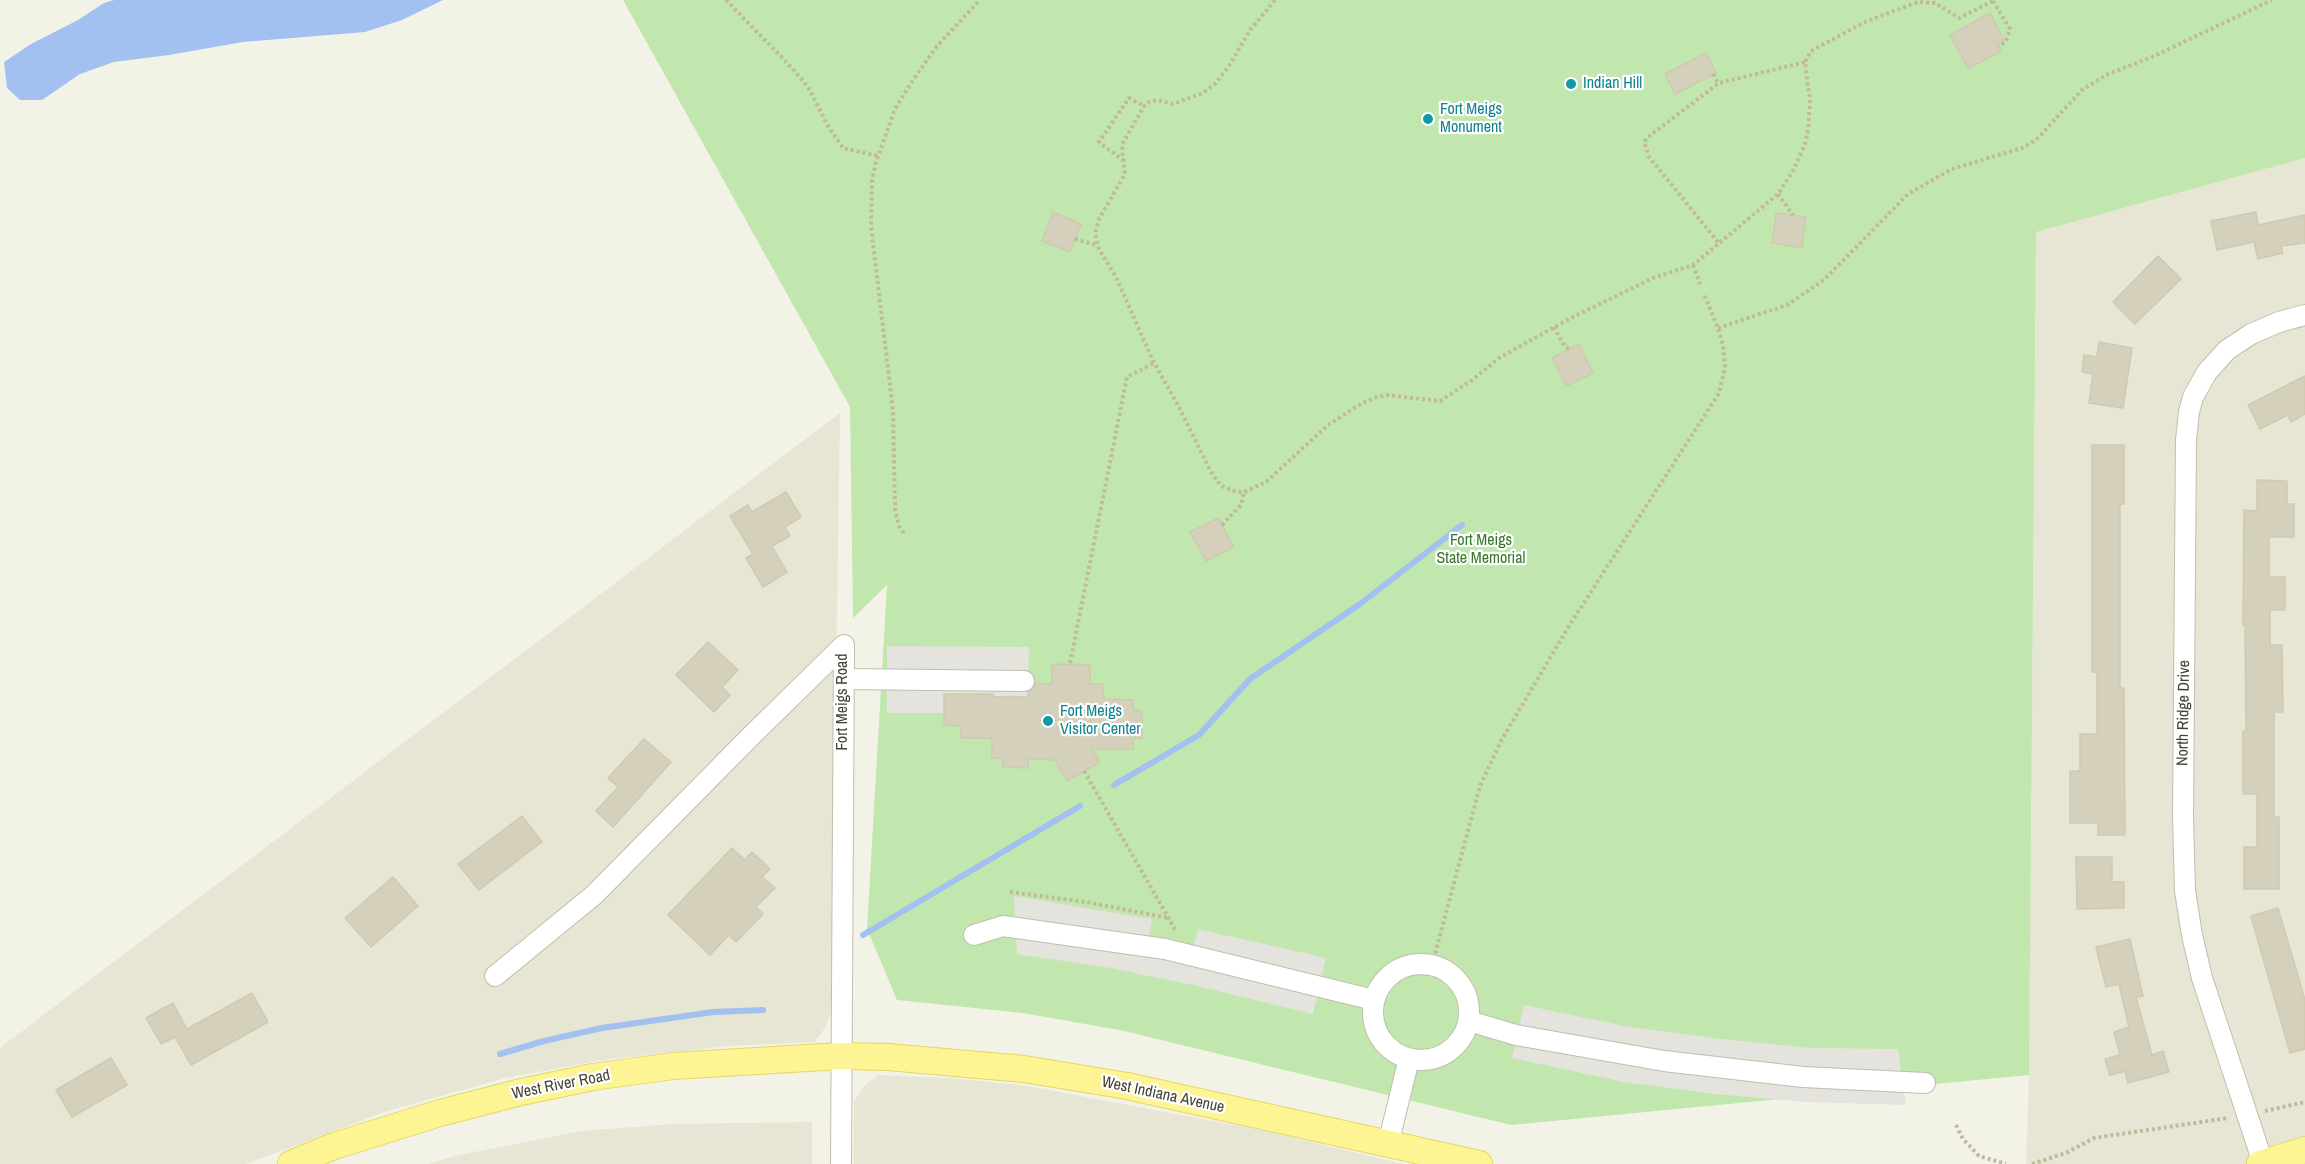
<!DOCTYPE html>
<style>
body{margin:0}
canvas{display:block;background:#f3f2e6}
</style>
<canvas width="2305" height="1164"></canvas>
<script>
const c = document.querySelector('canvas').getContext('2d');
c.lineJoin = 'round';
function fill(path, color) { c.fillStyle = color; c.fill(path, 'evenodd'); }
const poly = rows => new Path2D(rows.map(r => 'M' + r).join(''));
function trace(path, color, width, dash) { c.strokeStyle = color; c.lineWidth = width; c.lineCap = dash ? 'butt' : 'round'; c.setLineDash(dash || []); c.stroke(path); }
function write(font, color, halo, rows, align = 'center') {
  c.font = font + ' "Archivo Narrow",sans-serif'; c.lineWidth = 4.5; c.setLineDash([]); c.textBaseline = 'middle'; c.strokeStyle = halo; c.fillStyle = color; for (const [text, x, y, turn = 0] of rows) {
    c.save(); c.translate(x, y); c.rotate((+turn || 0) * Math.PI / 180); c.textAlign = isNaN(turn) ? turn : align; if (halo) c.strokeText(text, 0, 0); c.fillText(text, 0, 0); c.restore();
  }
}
const residential = poly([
 [2305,158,2305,1164,2026,1164,2029,1075,2036,232],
 [840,413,831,1012,825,1028,814,1042,727,1046,609,1059,505,1078,387,1111,246,1164,0,1164,0,1048],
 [879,1075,947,1078,1022,1085,1260,1130,1403,1164,854,1164,854,1101,865,1085],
 [812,1122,812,1164,428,1164,459,1155,581,1131,674,1124]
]);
const green = poly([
 [623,0,2305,0,2305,158,2036,232,2029,1075,1511,1125,1124,1031,1023,1013,897,1000,867,929,887,585,853,618,850,407]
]);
const parking = poly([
 [887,646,1029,647,1028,697,944,694,944,713,887,713],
 [1014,896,1152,919,1149,936,1194,945,1198,929,1326,958,1313,1014,1197,986,1111,968,1017,954],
 [1524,1005,1624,1026,1712,1038,1810,1048,1898,1049,1906,1105,1806,1102,1715,1094,1624,1082,1512,1058]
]);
const water = poly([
 [114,0,443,0,402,20,365,32,243,42,169,55,114,62,80,74,42,100,20,100,7,88,4,62,31,44,78,20,104,3]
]);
const stream = poly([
 [1114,785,1199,735,1250,679,1360,604,1462,525],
 [863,935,1080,806],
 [500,1054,544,1041,602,1028,713,1012,763,1010]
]);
const building = poly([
 [1990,13,2004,40,1997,44,2001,51,1968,69,1950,35,1990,13],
 [1706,53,1716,73,1675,94,1665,74,1706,53],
 [1053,212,1081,224,1070,252,1042,241,1053,212],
 [2256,212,2258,225,2305,215,2305,243,2281,246,2283,253,2258,259,2254,242,2217,250,2211,221,2256,212],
 [1776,213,1806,217,1802,248,1772,243,1776,213],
 [2158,256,2181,279,2135,324,2113,302,2158,256],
 [2099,342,2132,348,2123,408,2089,403,2093,374,2082,372,2084,355,2097,357,2099,342],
 [1579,344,1593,373,1566,386,1552,358,1579,344],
 [2305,376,2305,414,2291,422,2288,415,2260,429,2248,405,2305,376],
 [2092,445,2124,445,2124,504,2120,504,2120,688,2124,688,2125,835,2098,835,2098,823,2070,823,2070,771,2080,771,2080,734,2097,734,2097,672,2092,672,2092,445],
 [2257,480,2287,481,2287,504,2294,504,2294,537,2269,537,2269,577,2285,577,2285,610,2270,610,2270,645,2282,645,2283,712,2274,712,2274,817,2279,817,2279,889,2244,889,2244,847,2257,847,2257,794,2243,794,2243,731,2246,731,2245,625,2243,625,2244,510,2257,511,2257,480],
 [786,492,801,517,785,527,790,536,772,546,787,572,763,587,746,558,753,554,730,516,748,505,752,512,786,492],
 [1218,518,1234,547,1206,561,1190,532,1218,518],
 [708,642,738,670,722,687,730,695,714,712,676,675,708,642],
 [1059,664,1090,665,1090,684,1103,684,1104,699,1133,700,1133,710,1141,711,1142,718,1142,738,1133,738,1133,749,1092,749,1100,762,1067,781,1055,760,1028,759,1028,768,1003,767,1003,759,992,758,992,738,961,738,961,726,944,725,944,694,993,694,993,697,1028,697,1028,692,1035,684,1052,684,1052,665,1059,664],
 [644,739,671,762,613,827,596,811,618,787,608,778,644,739],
 [522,816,542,842,479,890,458,864,522,816],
 [732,848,745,860,752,852,770,869,762,877,775,888,756,907,763,914,736,942,729,935,710,955,668,915,732,848],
 [2076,857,2112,857,2112,882,2124,882,2124,908,2077,909,2076,857],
 [393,877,418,906,371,947,345,918,393,877],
 [2278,908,2305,1000,2305,1049,2290,1053,2251,916,2278,908],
 [2130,939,2143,996,2136,997,2152,1055,2163,1051,2169,1072,2128,1083,2125,1071,2110,1075,2105,1059,2120,1055,2114,1032,2129,1027,2119,984,2106,987,2096,947,2130,939],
 [252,993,268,1022,191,1065,175,1037,161,1044,146,1018,173,1003,187,1029,252,993],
 [111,1058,127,1085,72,1117,56,1090,111,1058]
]);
const path = poly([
 [726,0,792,68,808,87,828,126,843,148,878,156],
 [1275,0,1250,30,1229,66,1216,83,1203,93,1173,104,1158,100,1149,102,1144,106,1123,143,1122,150,1125,174,1099,219,1095,233,1099,249,1116,277,1154,363,1178,405,1210,470,1221,486,1237,492,1244,492,1266,482,1328,425,1362,403,1377,397,1387,395,1440,401,1472,380,1499,358,1567,320,1653,278,1693,265,1778,194,1793,171,1805,144,1808,131,1810,102,1805,62,1811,51,1867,21,1918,2,1935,3,1959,18,1995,0],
 [1993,1,2010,29,2006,41,1999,47],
 [1713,74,1718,83],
 [1124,161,1099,142,1129,98,1144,106],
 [1778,194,1793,215],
 [1075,239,1096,245],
 [1718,242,1649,157,1644,142,1648,137,1719,83,1805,62],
 [1693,265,1700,284],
 [1554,327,1565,347,1571,349],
 [1718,328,1787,305,1824,280,1908,194,1952,169,2022,148,2036,140,2082,90,2108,74,2152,57,2272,0],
 [1222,525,1241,505,1244,492],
 [904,533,899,526,895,512,893,411,871,226,872,181,876,162,895,109,911,83,937,46,980,0],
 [1070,663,1127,377,1154,363],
 [1084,771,1176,931],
 [1010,892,1086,902,1169,918],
 [1432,965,1480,786,1502,739,1569,626,1719,393,1725,367,1723,346,1718,328,1704,294],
 [2265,1111,2305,1102],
 [1956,1125,1963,1139,1979,1156,2006,1164],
 [2032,1164,2066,1153,2094,1138,2228,1118]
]);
const minor = poly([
 [844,679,1024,681],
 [974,935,1003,926,1165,949,1374,1000],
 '1373 1012a48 48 0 1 1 96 0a48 48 0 1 1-96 0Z',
 [495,976,594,895,751,736,844,645,841,1164],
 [1469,1021,1516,1035,1664,1061,1803,1077,1925,1083],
 [1388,1144,1409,1059],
 [2263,1163,2202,978,2192,935,2185,891,2183,817,2186,440,2189,412,2193,397,2207,372,2227,350,2251,334,2279,322,2305,315]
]);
const major = poly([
 [291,1164,334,1146,440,1113,521,1092,593,1077,673,1066,841,1056,888,1057,1024,1069,1127,1086,1479,1164],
 [2260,1164,2305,1150]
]);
const markers = [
 [1571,84,6,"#0f9aa8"],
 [1428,119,6,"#0f9aa8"],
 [1048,721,6,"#0f9aa8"]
];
const cultureNames = [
 ["Indian Hill",1583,84],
 ["Fort Meigs",1440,110],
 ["Monument",1440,128],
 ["Fort Meigs",1060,712],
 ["Visitor Center",1060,730]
];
const parkNames = [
 ["Fort Meigs",1481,541],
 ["State Memorial",1481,559]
];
const streetNames = [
 ["Fort Meigs Road",843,702,-90],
 ["North Ridge Drive",2184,713,-89],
 ["West River Road",561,1085,-11],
 ["West Indiana Avenue",1163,1095,12]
];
fill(residential, '#e7e5d4');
fill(green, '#c2e7ae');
fill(parking, '#e4e3de');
fill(water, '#a2c0f0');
trace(stream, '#a2c0f0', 6);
fill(building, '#d4d0bb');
trace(building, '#cfc9af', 1.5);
trace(minor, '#c1beab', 22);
trace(major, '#e3d764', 28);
trace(path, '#c0ba9a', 4, [3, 3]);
trace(minor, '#fff', 20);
trace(major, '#fdf594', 26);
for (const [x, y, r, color] of markers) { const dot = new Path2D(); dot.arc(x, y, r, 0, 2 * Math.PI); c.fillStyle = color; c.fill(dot); trace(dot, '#fff', 2); }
write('16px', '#0d838f', '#fff', cultureNames, 'left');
write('16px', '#367729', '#fff', parkNames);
write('16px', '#454235', '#fff', streetNames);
</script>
